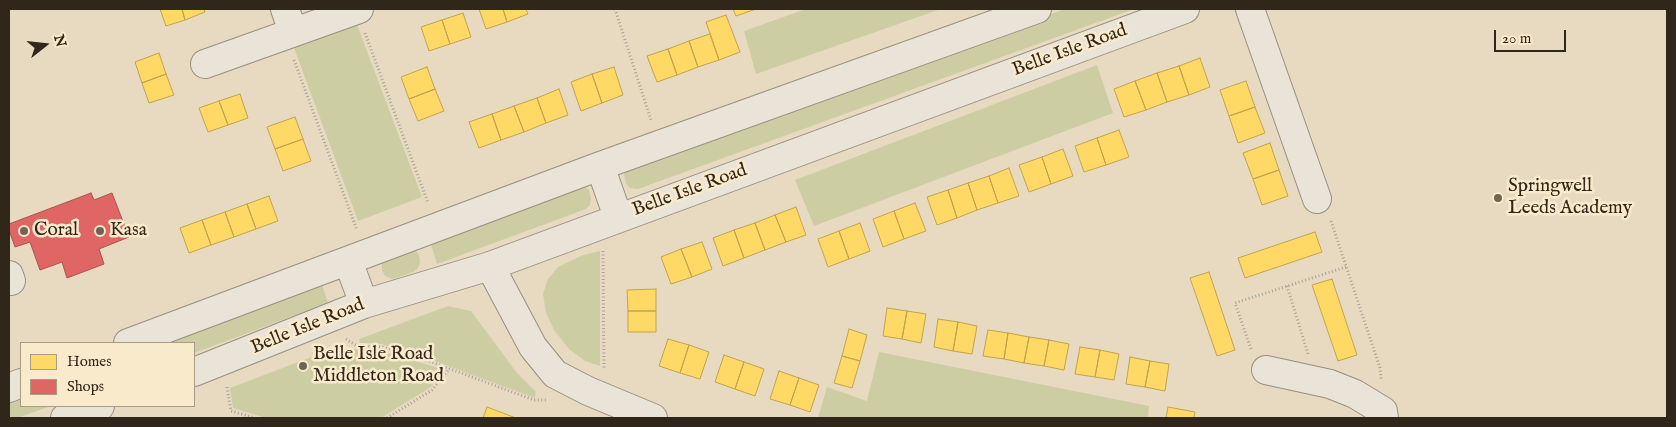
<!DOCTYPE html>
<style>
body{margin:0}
#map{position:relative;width:1676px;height:427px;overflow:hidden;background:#e7dac0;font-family:"IM FELL English",serif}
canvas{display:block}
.frame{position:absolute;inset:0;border:10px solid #30261a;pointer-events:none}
.legend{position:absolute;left:20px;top:342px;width:175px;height:65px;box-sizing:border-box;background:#faeacc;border:1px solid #a99c85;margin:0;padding:6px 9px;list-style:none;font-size:15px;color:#30261a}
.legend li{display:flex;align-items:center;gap:10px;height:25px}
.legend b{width:25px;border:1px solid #a99c85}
.north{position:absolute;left:20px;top:20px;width:50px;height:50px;-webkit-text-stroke:4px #faeacc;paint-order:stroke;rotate:74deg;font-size:14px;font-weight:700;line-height:20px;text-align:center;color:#30261a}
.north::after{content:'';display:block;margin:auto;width:18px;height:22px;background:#30261a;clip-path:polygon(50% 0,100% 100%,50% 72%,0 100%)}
.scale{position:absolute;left:1494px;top:30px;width:72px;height:22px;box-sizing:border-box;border:2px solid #30261a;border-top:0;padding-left:6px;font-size:15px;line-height:18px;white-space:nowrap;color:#30261a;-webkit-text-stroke:4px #faeacc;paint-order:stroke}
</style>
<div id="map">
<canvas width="1676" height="427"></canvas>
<div class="frame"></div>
<ul class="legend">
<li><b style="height:14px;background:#ffd966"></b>Homes</li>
<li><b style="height:14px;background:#e06666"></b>Shops</li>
</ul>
<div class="north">N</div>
<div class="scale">20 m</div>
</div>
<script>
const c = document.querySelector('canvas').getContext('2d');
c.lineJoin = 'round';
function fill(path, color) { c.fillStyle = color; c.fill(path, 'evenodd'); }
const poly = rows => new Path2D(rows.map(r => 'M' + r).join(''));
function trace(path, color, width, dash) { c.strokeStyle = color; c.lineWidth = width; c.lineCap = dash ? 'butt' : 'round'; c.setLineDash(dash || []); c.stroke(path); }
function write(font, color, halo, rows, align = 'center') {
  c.font = font + ' "IM FELL English",serif'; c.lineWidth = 5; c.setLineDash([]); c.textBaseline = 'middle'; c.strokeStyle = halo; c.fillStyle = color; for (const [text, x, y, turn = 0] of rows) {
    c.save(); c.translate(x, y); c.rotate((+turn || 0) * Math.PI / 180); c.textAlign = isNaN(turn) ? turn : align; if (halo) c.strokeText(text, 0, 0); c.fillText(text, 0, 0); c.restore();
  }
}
const green = poly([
 [806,9,941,9,756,74,744,31],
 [1065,9,1134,9,638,189,630,188,626,184,624,174,626,168],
 [356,22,422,197,358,221,293,45],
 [1097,65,1113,113,814,226,795,180],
 [578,187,584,187,589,190,591,198,590,205,586,209,437,264,430,241],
 [410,249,416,251,419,255,420,262,418,268,413,272,393,279,385,276,382,270,382,262],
 [600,251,600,366,585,361,569,349,554,330,546,313,543,294,548,279,558,267,583,255],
 [321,281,328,303,194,353,194,343,150,343],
 [448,306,471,311,517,373,536,392,535,398,402,349,376,343,360,343,359,339],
 [340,349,354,349,394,354,444,370,431,387,381,418,266,418,233,408,230,388,327,351],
 [879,352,1149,406,1148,418,818,418,827,387,867,401],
 [21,390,21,406,51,406,17,418,9,418,9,395]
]);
const homes = poly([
 [160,9,182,9,185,20,166,26,160,9],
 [182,9,204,9,205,12,185,20,182,9],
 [479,9,503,9,507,22,486,29,479,9],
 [503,9,526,9,528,14,507,22,503,9],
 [733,9,756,9,736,16,733,9],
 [463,13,471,37,450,44,442,20,463,13],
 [726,15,740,52,719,60,706,22,726,15],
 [442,20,450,44,429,51,421,27,442,20],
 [710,34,719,60,698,67,689,41,710,34],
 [689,41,698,67,677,75,668,49,689,41],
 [668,49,677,75,657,82,647,56,668,49],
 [159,53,166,74,142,83,135,62,159,53],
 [1200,58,1210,87,1189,95,1179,66,1200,58],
 [1179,66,1189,95,1167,102,1157,73,1179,66],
 [427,67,435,89,409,99,401,77,427,67],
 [614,67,623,95,602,103,592,74,614,67],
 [1157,73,1167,102,1146,110,1135,81,1157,73],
 [166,74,174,95,149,103,142,83,166,74],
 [592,74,602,103,581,111,571,82,592,74],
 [1135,81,1146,110,1124,117,1114,89,1135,81],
 [1246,81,1255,107,1229,116,1220,90,1246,81],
 [435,89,444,111,418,121,409,99,435,89],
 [559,89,568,115,546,123,537,98,559,89],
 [240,94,248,118,228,125,219,101,240,94],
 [537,98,546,123,524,132,514,106,537,98],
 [219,101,228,125,208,132,199,108,219,101],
 [514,106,524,132,501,140,492,114,514,106],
 [1255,107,1265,133,1238,143,1229,116,1255,107],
 [492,114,501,140,479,148,469,122,492,114],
 [295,117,303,139,275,149,267,127,295,117],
 [1119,130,1129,157,1106,165,1097,138,1119,130],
 [1097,138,1106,165,1084,172,1075,146,1097,138],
 [303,139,311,161,283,171,275,149,303,139],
 [1270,143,1279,170,1253,179,1243,153,1270,143],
 [1063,149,1073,176,1051,184,1042,157,1063,149],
 [1042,157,1051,184,1029,192,1019,165,1042,157],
 [1009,168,1019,196,998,203,989,176,1009,168],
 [1279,170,1288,196,1262,205,1253,179,1279,170],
 [989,176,998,203,977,210,968,183,989,176],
 [968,183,977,210,957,218,948,190,968,183],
 [948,190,957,218,937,225,927,197,948,190],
 [269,196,278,221,256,229,247,204,269,196],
 [915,203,926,231,904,239,894,211,915,203],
 [247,204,256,229,234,237,225,212,247,204],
 [796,207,806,235,786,242,775,215,796,207],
 [894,211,904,239,883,247,873,219,894,211],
 [225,212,234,237,211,245,202,220,225,212],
 [775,215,786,242,765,250,755,223,775,215],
 [202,220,211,245,189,253,180,228,202,220],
 [755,223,765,250,744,258,734,230,755,223],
 [860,223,870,251,849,259,839,231,860,223],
 [734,230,744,258,723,266,713,238,734,230],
 [839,231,849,259,828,267,818,239,839,231],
 [1315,232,1322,252,1245,278,1238,258,1315,232],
 [702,242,712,269,692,277,681,249,702,242],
 [681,249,692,277,671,284,661,257,681,249],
 [1209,272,1235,350,1217,356,1190,278,1209,272],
 [1332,279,1357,355,1338,361,1312,285,1332,279],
 [656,289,656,311,628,311,627,290,656,289],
 [887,308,907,311,902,339,883,336,887,308],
 [628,311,656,311,656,332,628,332,628,311],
 [907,311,926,314,921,343,902,339,907,311],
 [938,319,958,322,953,351,934,347,938,319],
 [958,322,977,326,972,354,953,351,958,322],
 [849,329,867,335,860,361,842,356,849,329],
 [988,330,1008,333,1004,359,983,356,988,330],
 [1008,333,1029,337,1024,363,1004,359,1008,333],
 [1029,337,1049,340,1044,366,1024,363,1029,337],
 [668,339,689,345,680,373,659,366,668,339],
 [1049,340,1069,344,1064,370,1044,366,1049,340],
 [689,345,709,352,700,379,680,373,689,345],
 [1080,347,1100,350,1095,377,1075,374,1080,347],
 [1100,350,1119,354,1114,380,1095,377,1100,350],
 [724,355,744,362,735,389,715,382,724,355],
 [842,356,860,361,852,388,834,383,842,356],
 [1130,357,1150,361,1145,387,1126,384,1130,357],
 [1150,361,1169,364,1165,391,1145,387,1150,361],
 [744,362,764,369,755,396,735,389,744,362],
 [779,371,799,378,790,405,770,399,779,371],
 [799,378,819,385,810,412,790,405,799,378],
 [487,407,516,418,483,418,487,407],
 [1168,407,1195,412,1194,418,1166,418,1168,407]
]);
const shops = poly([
 [91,193,94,200,112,193,129,237,99,249,104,264,67,278,62,262,40,270,30,242,15,247,9,230,9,224,91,193]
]);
const path = poly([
 [615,9,651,120],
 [365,33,428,203],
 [294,60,357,230],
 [1331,221,1380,368,1381,379],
 [603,251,604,370],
 [1287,286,1308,354],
 [346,339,357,346,381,347,402,351,534,400,546,400],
 [1251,349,1235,303,1346,267],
 [227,387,231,411,255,418],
 [387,418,432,390,449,369]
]);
const minor = poly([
 [285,9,293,32],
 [1250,9,1317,199],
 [205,64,359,9],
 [600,166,618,217],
 [348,261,364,304],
 [490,266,533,347,555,374,588,391,653,418],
 [9,275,11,281],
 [128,343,600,166,1037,9],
 [1266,370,1330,384,1355,394,1383,411,1384,418],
 [194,372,364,304,490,266,1185,9],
 [9,388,21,383],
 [65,418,100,406]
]);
const markers = [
 [1498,198,5,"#706554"],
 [24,231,5,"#706554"],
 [100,231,5,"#706554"],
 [303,366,5,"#706554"]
];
const streetNames = [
 ["Belle Isle Road",1070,51,-20],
 ["Belle Isle Road",690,191,-20],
 ["Belle Isle Road",308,327,-22]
];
const poiNames = [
 ["Springwell",1508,187],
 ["Leeds Academy",1508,209],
 ["Coral",34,231],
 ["Kasa",110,231],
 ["Belle Isle Road",313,355],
 ["Middleton Road",313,377]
];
fill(green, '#cdcda4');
fill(homes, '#ffd966');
trace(homes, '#c1a34f', 1);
fill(shops, '#e06666');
trace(shops, '#ab534f', 1);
trace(minor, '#988f80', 30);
trace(path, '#a8a398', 3, [1, 2.5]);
trace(minor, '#eae3d7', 28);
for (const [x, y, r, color] of markers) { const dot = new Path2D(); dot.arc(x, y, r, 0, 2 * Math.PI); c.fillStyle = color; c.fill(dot); trace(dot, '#faeacc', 2); }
write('19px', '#30261a', '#faeacc', streetNames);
write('19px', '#30261a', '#faeacc', poiNames, 'left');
</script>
